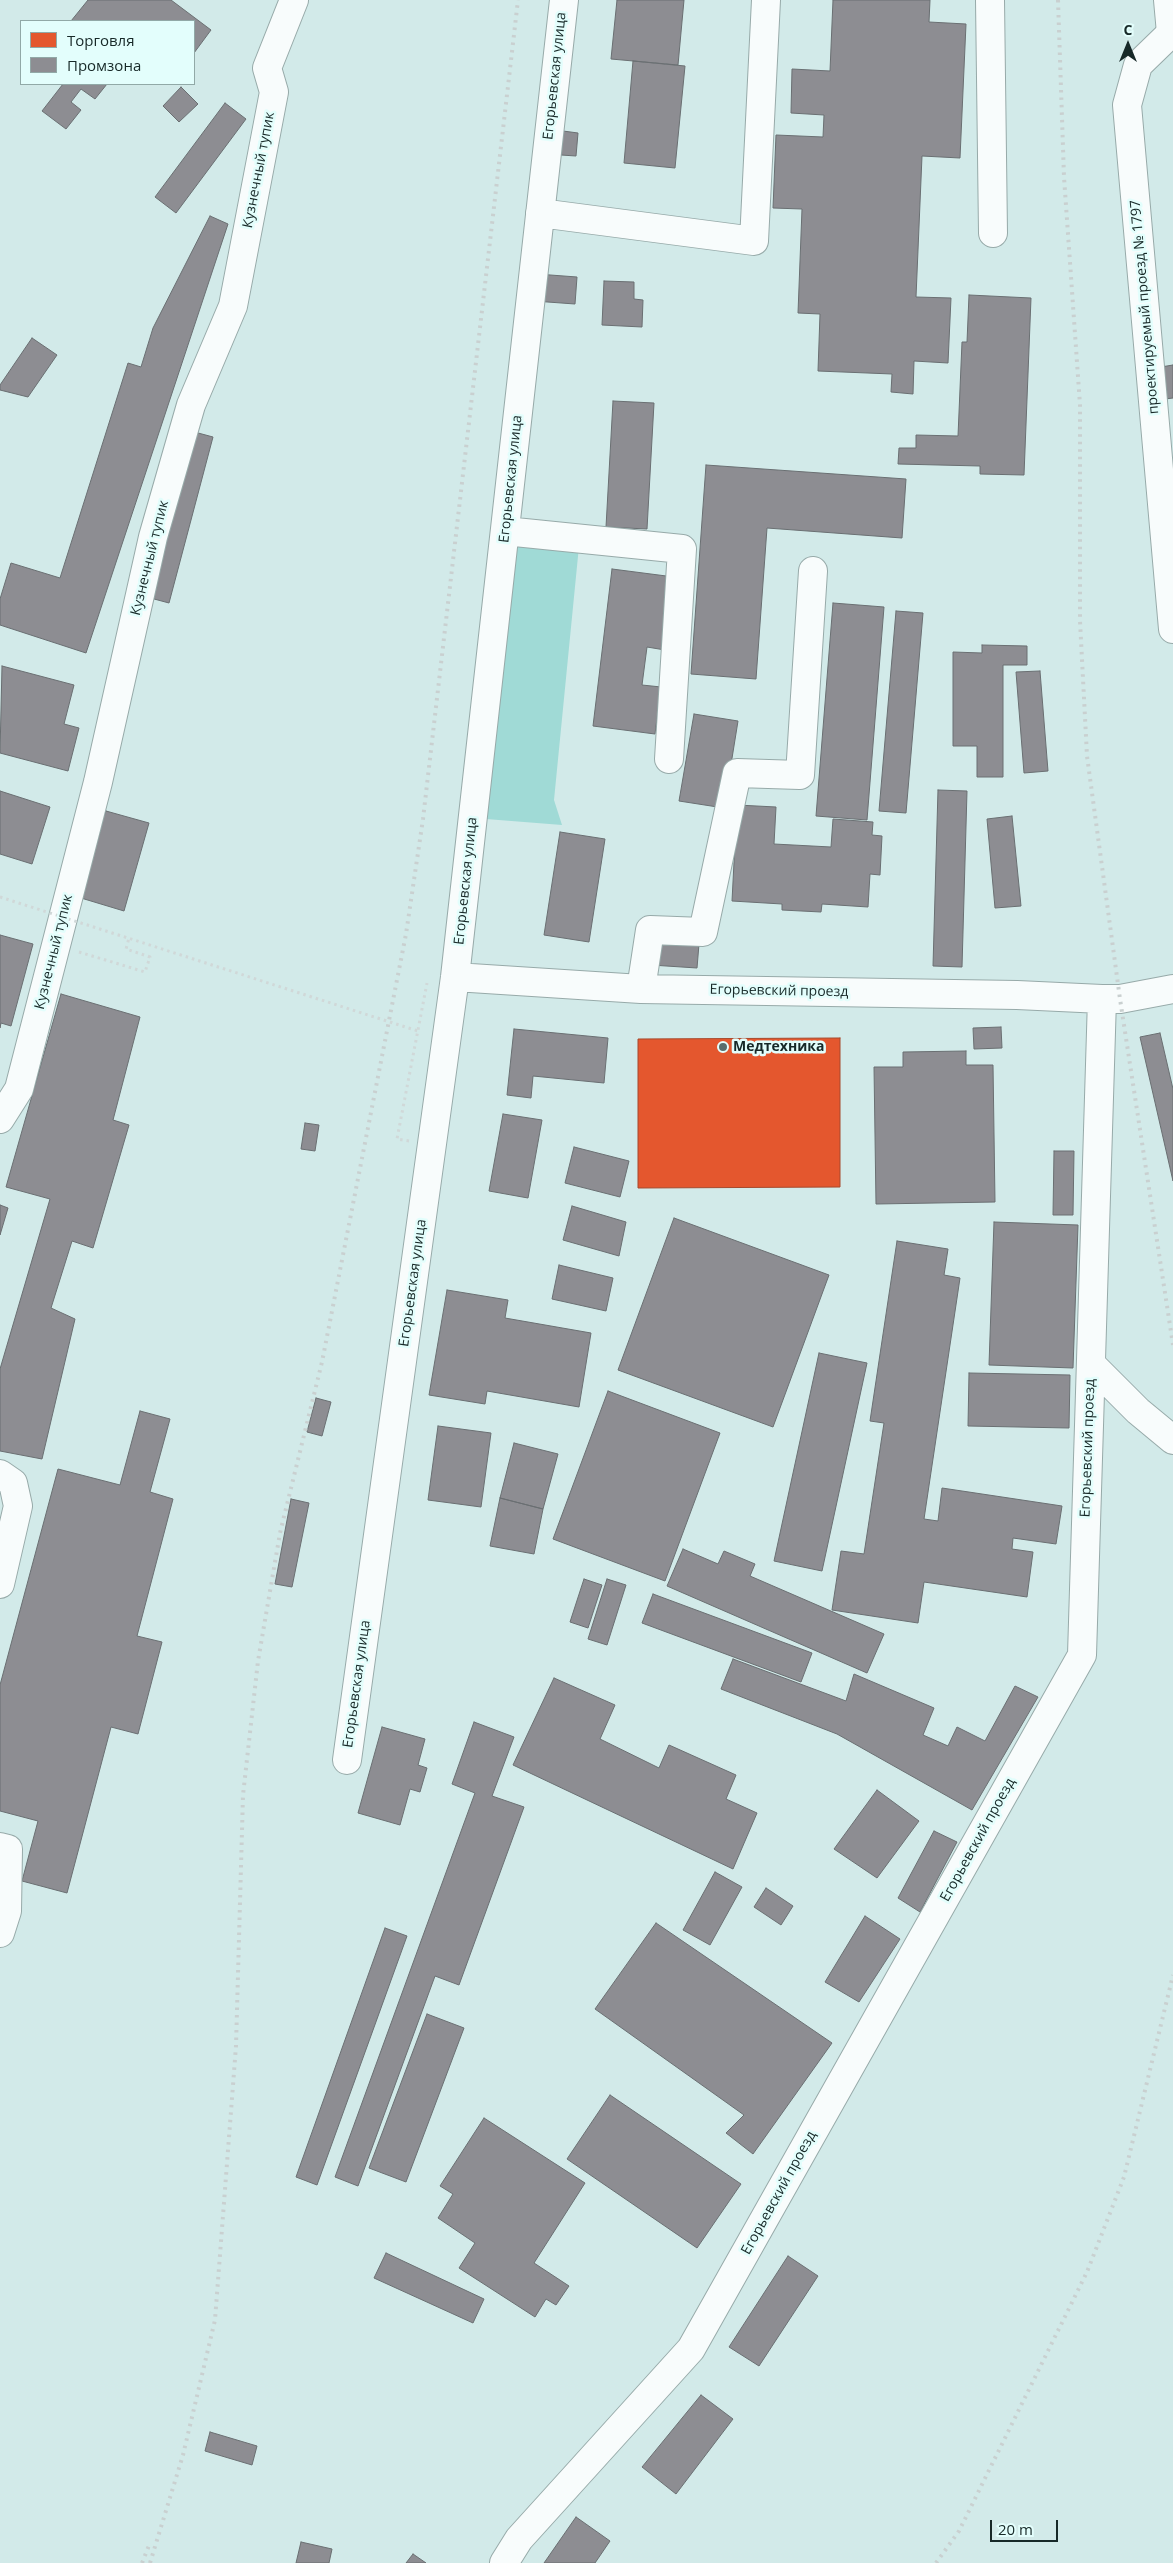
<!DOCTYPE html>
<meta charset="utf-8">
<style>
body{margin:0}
#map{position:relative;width:1173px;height:2563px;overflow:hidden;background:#d2eae9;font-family:"Open Sans",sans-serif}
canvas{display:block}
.legend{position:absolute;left:20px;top:20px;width:175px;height:65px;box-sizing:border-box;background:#e3fefc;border:1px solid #91a9a7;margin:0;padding:6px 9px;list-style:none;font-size:15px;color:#172928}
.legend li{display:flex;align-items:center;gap:10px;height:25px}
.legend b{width:25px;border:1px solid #91a9a7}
.north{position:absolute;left:1103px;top:20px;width:50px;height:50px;-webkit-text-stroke:4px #e3fefc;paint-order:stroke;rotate:0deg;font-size:14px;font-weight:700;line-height:20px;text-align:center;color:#172928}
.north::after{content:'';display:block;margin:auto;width:18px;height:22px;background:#172928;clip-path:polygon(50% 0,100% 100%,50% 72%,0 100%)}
.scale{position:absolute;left:990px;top:2520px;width:68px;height:22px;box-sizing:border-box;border:2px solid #172928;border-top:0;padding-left:6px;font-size:15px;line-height:18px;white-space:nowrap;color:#172928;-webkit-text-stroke:4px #e3fefc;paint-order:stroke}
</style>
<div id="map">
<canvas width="1173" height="2563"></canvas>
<ul class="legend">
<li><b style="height:14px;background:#e4572e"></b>Торговля</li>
<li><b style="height:14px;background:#8d8d92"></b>Промзона</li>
</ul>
<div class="north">С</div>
<div class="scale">20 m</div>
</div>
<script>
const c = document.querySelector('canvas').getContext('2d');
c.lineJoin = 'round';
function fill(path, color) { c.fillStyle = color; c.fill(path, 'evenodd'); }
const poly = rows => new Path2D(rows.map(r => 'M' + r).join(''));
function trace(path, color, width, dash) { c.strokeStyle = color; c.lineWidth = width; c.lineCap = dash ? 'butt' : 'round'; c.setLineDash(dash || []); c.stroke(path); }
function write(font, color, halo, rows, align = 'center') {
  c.font = font + ' "Open Sans",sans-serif'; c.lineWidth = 5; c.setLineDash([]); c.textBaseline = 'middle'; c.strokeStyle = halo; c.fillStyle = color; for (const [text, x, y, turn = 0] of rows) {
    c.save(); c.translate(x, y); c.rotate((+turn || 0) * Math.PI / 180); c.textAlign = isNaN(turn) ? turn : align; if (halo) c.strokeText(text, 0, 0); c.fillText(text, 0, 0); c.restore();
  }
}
const green = poly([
 [513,539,579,546,554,800,562,825,486,819]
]);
const shops = poly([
 [840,1038,840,1187,638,1188,638,1039,840,1038]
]);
const industry = poly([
 [88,0,171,0,211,30,194,53,194,21,71,21,88,0],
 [617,0,684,0,678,65,611,59,617,0],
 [833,0,930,0,929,22,966,24,960,158,922,156,916,297,951,298,948,363,914,361,913,394,891,392,892,374,818,371,820,314,798,313,802,209,773,208,776,135,823,137,824,115,791,113,792,69,830,71,833,0],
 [633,61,685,66,675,168,624,163,633,61],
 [63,84,107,84,95,99,81,89,71,102,81,110,66,129,42,111,63,84],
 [181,87,198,104,179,122,163,106,181,87],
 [225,103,246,119,176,213,155,197,225,103],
 [563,131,578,133,576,156,561,155,563,131],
 [210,216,228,224,86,653,0,625,0,599,11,563,60,578,128,363,141,367,153,328,210,216],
 [537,274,577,277,575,304,534,301,537,274],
 [604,281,634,282,634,299,643,300,642,327,602,325,604,281],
 [969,295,1031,298,1024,475,980,474,980,466,898,464,899,448,916,448,916,435,958,436,962,342,967,342,969,295],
 [32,338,57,355,28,397,0,390,0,385,32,338],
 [1173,365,1173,398,1165,399,1161,367,1173,365],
 [613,401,654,403,647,529,606,527,613,401],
 [187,430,213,437,169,603,143,596,187,430],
 [706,465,906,479,902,538,767,528,756,679,691,674,706,465],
 [612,569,674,577,665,650,647,647,642,685,661,687,655,734,593,726,612,569],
 [833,603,884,607,867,820,816,816,833,603],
 [896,611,923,613,906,813,879,811,896,611],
 [982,645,1027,646,1027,665,1003,665,1003,777,977,777,977,746,953,746,953,652,982,653,982,645],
 [2,666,74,685,64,724,79,728,68,771,0,753,2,666],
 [1040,671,1048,771,1024,773,1016,672,1040,671],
 [694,714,738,721,724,808,679,801,694,714],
 [938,790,967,791,962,967,933,966,938,790],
 [0,791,50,807,32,864,0,854,0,791],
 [737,805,776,807,774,844,831,847,833,819,873,822,872,835,882,836,880,875,870,874,868,907,822,904,821,912,782,910,782,904,732,901,737,805],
 [106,811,149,823,124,911,81,898,100,832,90,829,94,813,104,816,106,811],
 [1012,816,1021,906,995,908,987,819,1012,816],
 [560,832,605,839,589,942,544,935,560,832],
 [0,935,33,944,11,1026,1,1023,0,1028,0,935],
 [653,941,699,944,697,968,651,965,653,941],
 [61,994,140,1017,113,1120,129,1125,93,1248,72,1241,51,1308,75,1319,42,1459,0,1451,0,1369,50,1199,6,1187,61,994],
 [1001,1027,1002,1048,974,1049,973,1028,1001,1027],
 [514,1029,608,1038,604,1083,533,1076,531,1098,507,1095,514,1029],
 [1160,1033,1173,1089,1173,1181,1140,1037,1160,1033],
 [966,1051,966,1065,993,1065,995,1202,876,1204,874,1067,903,1067,903,1052,966,1051],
 [503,1114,542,1120,528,1198,489,1191,503,1114],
 [305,1123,319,1125,315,1151,301,1149,305,1123],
 [574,1147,629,1161,620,1197,565,1183,574,1147],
 [1054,1151,1074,1151,1073,1215,1053,1215,1054,1151],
 [0,1205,8,1208,0,1235,0,1205],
 [572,1206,626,1222,619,1256,563,1240,572,1206],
 [674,1218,829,1275,773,1427,618,1370,674,1218],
 [994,1222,1078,1225,1073,1368,989,1365,994,1222],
 [897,1241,948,1249,944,1275,960,1278,924,1519,938,1521,942,1488,1062,1506,1056,1544,1013,1538,1012,1549,1033,1552,1027,1597,924,1582,918,1623,832,1610,841,1551,864,1554,884,1423,870,1421,897,1241],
 [559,1265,613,1278,606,1311,552,1299,559,1265],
 [447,1290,508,1300,505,1318,591,1333,579,1407,487,1391,485,1404,429,1395,447,1290],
 [819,1353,867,1363,822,1571,774,1561,819,1353],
 [969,1373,1070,1375,1069,1428,968,1426,969,1373],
 [608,1391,720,1433,665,1581,553,1539,608,1391],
 [316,1398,331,1402,322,1436,307,1432,316,1398],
 [140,1411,170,1419,150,1492,173,1499,137,1636,162,1642,138,1734,111,1727,67,1893,22,1881,38,1821,0,1811,0,1685,58,1469,120,1485,140,1411],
 [438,1426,491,1433,481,1507,428,1500,438,1426],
 [514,1443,558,1454,543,1509,500,1498,514,1443],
 [500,1498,543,1509,534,1554,490,1546,500,1498],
 [291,1499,309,1503,292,1587,275,1584,291,1499],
 [683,1549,718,1564,724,1551,755,1564,750,1576,884,1634,867,1673,667,1586,683,1549],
 [584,1579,602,1585,588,1628,570,1622,584,1579],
 [607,1579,626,1585,607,1645,588,1639,607,1579],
 [653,1594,812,1653,801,1682,642,1623,653,1594],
 [733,1659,846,1701,854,1674,934,1708,923,1735,948,1746,957,1727,985,1741,1015,1686,1038,1697,972,1810,837,1734,721,1689,733,1659],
 [554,1678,615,1705,600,1739,659,1768,669,1745,736,1775,726,1799,757,1813,733,1869,513,1765,554,1678],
 [474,1722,514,1737,492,1796,524,1807,459,1985,435,1976,358,2186,335,2177,475,1793,452,1784,474,1722],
 [382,1727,425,1739,418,1765,427,1768,420,1792,410,1789,400,1825,358,1813,382,1727],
 [877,1790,919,1821,877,1878,834,1849,877,1790],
 [934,1831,957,1842,920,1912,898,1898,934,1831],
 [715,1872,742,1887,710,1945,683,1930,715,1872],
 [766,1888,793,1906,781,1925,754,1907,766,1888],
 [865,1916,900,1939,859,2002,825,1982,865,1916],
 [656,1923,832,2043,753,2154,726,2133,744,2115,595,2009,656,1923],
 [385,1928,407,1936,317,2185,296,2177,385,1928],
 [427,2014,464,2028,406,2182,369,2168,427,2014],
 [610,2095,741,2184,697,2248,567,2159,610,2095],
 [484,2118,585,2183,534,2263,569,2286,556,2305,546,2299,535,2317,459,2268,475,2243,438,2218,453,2194,440,2186,484,2118],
 [386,2253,484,2299,473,2323,374,2278,386,2253],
 [788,2256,818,2276,759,2366,729,2347,788,2256],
 [701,2395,733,2419,676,2494,642,2467,701,2395],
 [210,2432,257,2446,252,2465,205,2451,210,2432],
 [576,2517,610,2541,595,2563,544,2563,576,2517],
 [301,2542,332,2549,329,2563,296,2563,301,2542],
 [413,2554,426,2563,406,2563,413,2554]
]);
const path = poly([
 [79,952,145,972,150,957,126,949,129,938],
 [409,1141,397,1139,427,983]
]);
const minor = poly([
 [990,0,993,233],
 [1171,33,1138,65,1127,105,1173,629],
 [540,213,754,241,766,0],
 [505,531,682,549,669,759],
 [455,977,641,989,1017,995,1102,999,1120,999,1173,989],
 [641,989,650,930,703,932,737,773,800,775,813,571],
 [0,1119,19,1089,98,782,153,537,191,405,233,306,274,92,267,68,294,0],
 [1091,1364,1138,1411,1173,1440],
 [0,1474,13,1483,18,1506,0,1584],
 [347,1760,455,977,564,0],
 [0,1847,8,1849,7,1911,0,1933],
 [504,2563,519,2539,691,2349,1082,1655,1102,999]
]);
const major = poly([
 [1168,0,1171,33,1173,32]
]);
const rail = poly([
 [1058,0,1064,177,1080,405,1080,621,1087,756,1120,999,1173,1345],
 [142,2563,150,2543],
 [150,2563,183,2455,215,2320,236,2046,243,1795,258,1661,280,1533,322,1362,406,934,423,819,518,0],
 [936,2563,959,2531,1087,2272,1124,2177,1173,1975]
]);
const pathBridge = poly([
 [0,897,418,1031]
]);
const markers = [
 [723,1047,5,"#586d6c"]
];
const streetNames = [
 ["Егорьевская улица",555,76,-84],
 ["Кузнечный тупик",259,170,-79],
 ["проектируемый проезд № 1797",1145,307,-95],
 ["Егорьевская улица",511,479,-84],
 ["Кузнечный тупик",150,558,-76],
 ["Егорьевская улица",466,881,-84],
 ["Кузнечный тупик",54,952,-76],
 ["Егорьевский проезд",779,991,1],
 ["Егорьевская улица",413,1283,-82],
 ["Егорьевский проезд",1088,1448,-88],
 ["Егорьевская улица",357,1684,-82],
 ["Егорьевский проезд",978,1840,-61],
 ["Егорьевский проезд",779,2193,-61]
];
const poiNames = [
 ["Медтехника",733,1047]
];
fill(green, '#a0dad6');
fill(shops, '#e4572e');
trace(shops, '#a6492c', 1);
fill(industry, '#8d8d92');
trace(industry, '#6a6f72', 1);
trace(minor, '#97aaa9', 30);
trace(major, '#97aaa9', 30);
trace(path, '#d0d8d8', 3, [2.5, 4]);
trace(minor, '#f8fcfc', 28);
trace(major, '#f8fcfc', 28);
trace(rail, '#c9d0d0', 4, [2.5, 5]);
trace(pathBridge, '#d0d8d8', 3, [2.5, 4]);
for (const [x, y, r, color] of markers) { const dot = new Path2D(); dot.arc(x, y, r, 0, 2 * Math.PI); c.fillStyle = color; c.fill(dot); trace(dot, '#e3fefc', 2); }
write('14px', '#172928', '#e3fefc', streetNames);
write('bold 14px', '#172928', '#e3fefc', poiNames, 'left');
</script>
